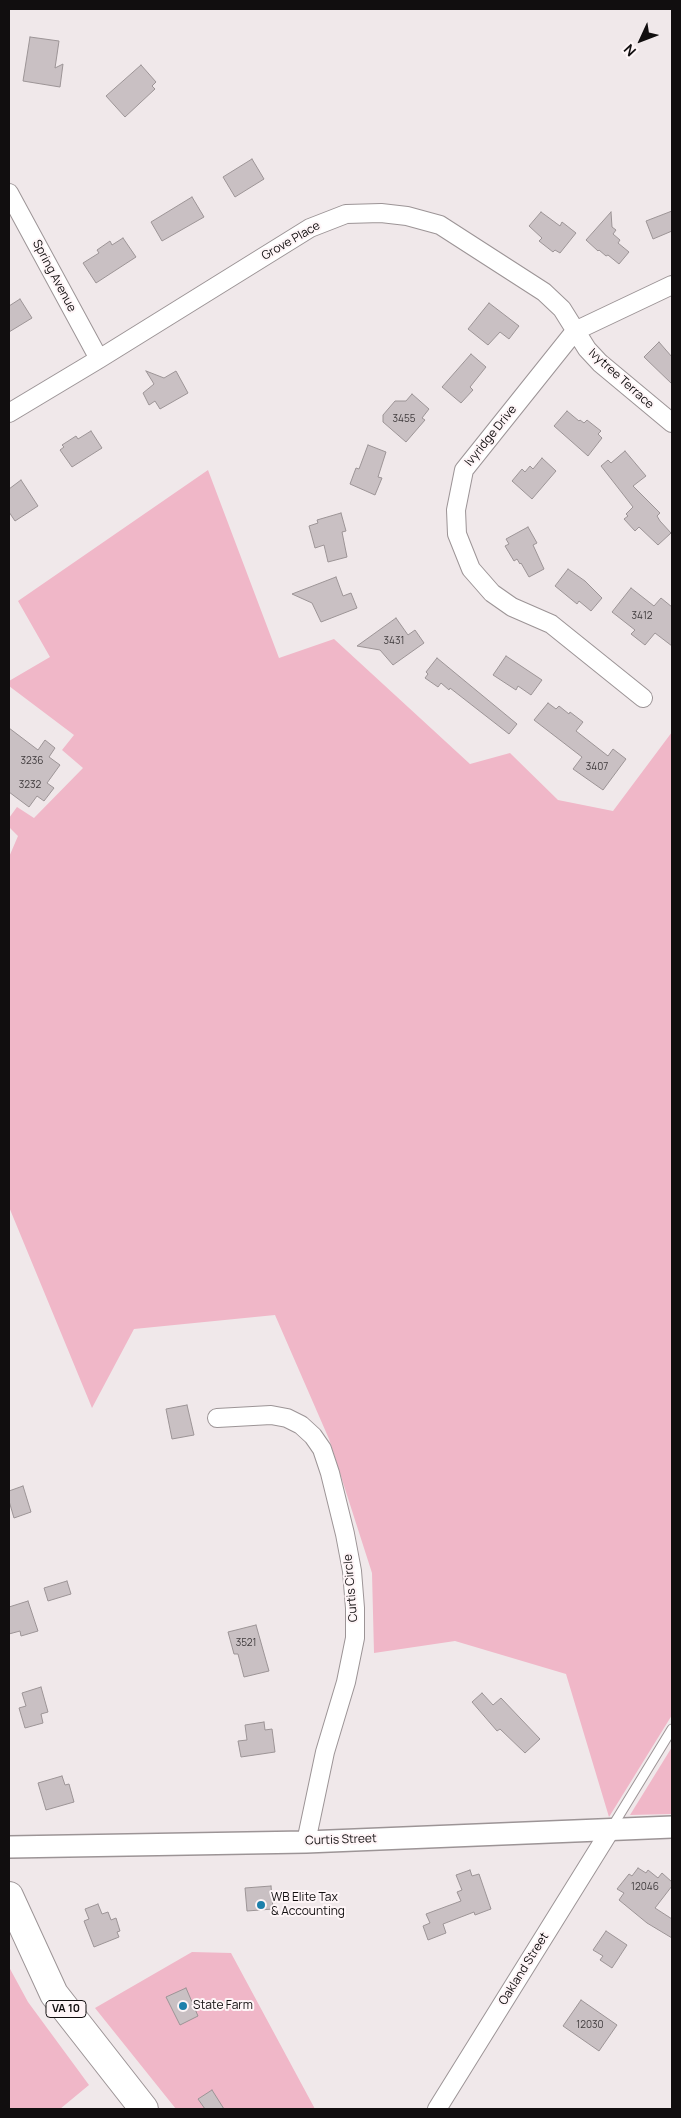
<!DOCTYPE html>
<style>
body{margin:0}
#map{position:relative;width:681px;height:2118px;overflow:hidden;background:#f0e8ea;font-family:Manrope,sans-serif}
canvas{display:block}
.frame{position:absolute;inset:0;border:10px solid #110e0f;pointer-events:none}
.north{position:absolute;left:616px;top:15px;width:50px;height:50px;-webkit-text-stroke:4px #fef5f7;paint-order:stroke;rotate:227deg;font-size:14px;font-weight:700;line-height:20px;text-align:center;color:#110e0f}
.north::after{content:'';display:block;margin:auto;width:18px;height:22px;background:#110e0f;clip-path:polygon(50% 0,100% 100%,50% 72%,0 100%)}
</style>
<div id="map">
<canvas width="681" height="2118"></canvas>
<div class="frame"></div>
<div class="north">N</div>
</div>
<script>
const c = document.querySelector('canvas').getContext('2d');
c.lineJoin = 'round';
function fill(path, color) { c.fillStyle = color; c.fill(path, 'evenodd'); }
const poly = rows => new Path2D(rows.map(r => 'M' + r).join(''));
function trace(path, color, width, dash) { c.strokeStyle = color; c.lineWidth = width; c.lineCap = dash ? 'butt' : 'round'; c.setLineDash(dash || []); c.stroke(path); }
function write(font, color, halo, rows, align = 'center') {
  c.font = font + ' Manrope,sans-serif'; c.lineWidth = 4; c.setLineDash([]); c.textBaseline = 'middle'; c.strokeStyle = halo; c.fillStyle = color; for (const [text, x, y, turn = 0] of rows) {
    c.save(); c.translate(x, y); c.rotate((+turn || 0) * Math.PI / 180); c.textAlign = isNaN(turn) ? turn : align; if (halo) c.strokeText(text, 0, 0); c.fillText(text, 0, 0); c.restore();
  }
}
const green = poly([
 [208,470,279,658,334,639,470,764,510,753,558,800,613,811,672,732,672,1715,609,1817,566,1674,455,1641,374,1653,372,1573,329,1439,275,1315,134,1329,92,1408,9,1207,9,857,18,836,9,827,9,818,17,807,34,818,83,768,62,750,74,735,9,686,9,681,50,657,18,601],
 [672,1747,672,1814,630,1815],
 [192,1952,231,1953,315,2109,176,2109,95,2008],
 [9,1967,28,2002,89,2085,60,2109,9,2109]
]);
const building = poly([
 [30,37,59,41,55,68,63,64,60,87,23,81,30,37],
 [141,65,156,82,152,86,155,89,125,117,106,96,141,65],
 [252,159,264,179,235,197,223,177,252,159],
 [192,197,204,217,162,241,151,222,192,197],
 [672,211,672,231,653,239,646,221,672,211],
 [541,212,560,226,562,222,576,233,560,253,555,250,553,252,539,241,542,238,529,226,541,212],
 [611,212,612,227,616,230,613,234,620,240,618,243,629,252,619,264,608,255,606,256,599,250,598,251,586,240,611,212],
 [123,238,136,257,96,283,83,263,99,253,97,250,110,241,112,245,123,238],
 [20,299,32,318,9,332,9,306,20,299],
 [489,303,519,326,509,339,500,332,488,345,468,329,489,303],
 [659,342,672,357,672,384,644,357,659,342],
 [471,354,486,367,470,387,473,390,461,403,442,387,471,354],
 [146,371,164,378,176,371,188,393,160,409,155,401,149,405,143,393,154,384,146,371],
 [412,394,429,409,422,418,425,420,406,442,383,422,383,415,395,401,406,401,412,394],
 [567,411,579,421,580,420,584,423,587,420,601,431,598,434,602,438,588,456,554,426,567,411],
 [91,431,102,448,72,467,60,450,64,447,62,445,76,436,78,439,91,431],
 [368,445,386,452,378,477,382,478,375,495,350,484,356,468,359,469,368,445],
 [625,451,646,476,633,486,660,513,657,516,660,521,671,533,658,545,639,527,635,531,624,519,628,516,626,514,633,507,601,466,608,460,611,463,625,451],
 [542,458,556,471,532,499,512,481,522,469,525,472,530,466,533,469,542,458],
 [21,480,38,506,15,521,9,512,9,489,21,480],
 [341,513,346,531,342,532,347,557,328,562,324,545,315,548,309,526,318,523,317,520,341,513],
 [528,527,537,543,533,545,544,569,529,577,521,563,520,564,517,559,514,561,505,546,509,544,506,539,528,527],
 [568,569,585,581,602,598,591,611,579,601,577,604,555,586,568,569],
 [336,577,343,596,351,593,357,608,321,622,312,603,292,594,336,577],
 [631,588,654,606,661,598,672,607,672,646,655,633,645,645,631,634,635,630,612,612,631,588],
 [396,618,408,635,415,630,424,643,393,665,380,650,357,646,396,618],
 [506,656,542,680,531,695,518,686,516,690,493,675,506,656],
 [437,658,517,724,509,734,450,688,449,690,441,683,438,687,425,678,428,674,426,672,437,658],
 [548,703,556,709,559,706,569,714,570,712,583,722,576,731,608,756,613,749,626,759,603,790,573,769,582,757,534,720,548,703],
 [9,728,38,750,45,740,55,748,49,757,60,765,47,783,54,788,44,801,37,796,29,807,9,792,9,728],
 [187,1405,194,1435,172,1439,166,1409,187,1405],
 [23,1486,31,1512,14,1518,9,1501,9,1491,23,1486],
 [67,1581,71,1594,48,1601,44,1588,67,1581],
 [28,1601,38,1631,21,1636,20,1631,9,1634,9,1607,28,1601],
 [256,1625,269,1671,244,1677,238,1654,234,1654,228,1632,256,1625],
 [41,1687,48,1712,41,1714,43,1723,25,1728,19,1708,26,1706,22,1693,41,1687],
 [482,1693,493,1705,501,1698,540,1739,525,1753,500,1729,497,1731,472,1702,482,1693],
 [264,1722,265,1730,272,1729,275,1752,241,1757,238,1741,247,1740,245,1725,264,1722],
 [62,1776,65,1785,69,1784,74,1802,46,1810,38,1783,62,1776],
 [638,1868,646,1873,648,1870,658,1878,662,1873,672,1882,672,1886,655,1908,672,1919,672,1938,647,1923,619,1900,624,1893,617,1889,629,1874,632,1876,638,1868],
 [470,1870,472,1876,479,1874,491,1909,475,1915,474,1912,443,1924,446,1933,428,1940,423,1926,430,1923,426,1914,461,1901,457,1892,462,1890,456,1875,470,1870],
 [271,1886,273,1909,247,1911,245,1888,271,1886],
 [98,1904,102,1914,108,1912,111,1920,116,1918,120,1931,117,1932,119,1937,94,1947,84,1921,89,1919,85,1909,98,1904],
 [606,1931,627,1945,612,1968,600,1960,603,1956,593,1950,606,1931],
 [186,1988,198,2016,180,2025,166,1997,186,1988],
 [581,2000,617,2025,599,2051,563,2026,581,2000],
 [212,2090,224,2109,205,2109,198,2099,212,2090]
]);
const service = poly([
 [612,1827,672,1729]
]);
const minor = poly([
 [9,193,99,359],
 [9,413,99,359,310,228,346,214,381,213,407,216,440,225,544,292,562,309,587,349,600,363,672,423],
 [643,698,551,624,512,607,492,593,471,569,457,534,456,510,464,470,575,331,672,285],
 [217,1418,271,1415,287,1418,301,1425,313,1436,322,1449,330,1473,345,1534,352,1571,355,1608,355,1638,346,1682,325,1752,306,1842],
 [437,2109,611,1829]
]);
const tertiary = poly([
 [9,1847,306,1842,672,1827]
]);
const primary = poly([
 [9,1896,54,1994,144,2109]
]);
const markers = [
 [261,1905,5,"#1d80ab"],
 [183,2006,5,"#1d80ab"]
];
const numberNames = [
 ["3455",404,419],
 ["3412",642,616],
 ["3431",394,641],
 ["3236",32,761],
 ["3407",597,767],
 ["3232",30,785],
 ["3521",246,1643],
 ["12046",645,1887],
 ["12030",590,2025]
];
const shields = [
 [66,2009,40]
];
const shieldNames = [
 ["VA 10",66,2009]
];
const streetNames = [
 ["Grove Place",291,241,-30],
 ["Spring Avenue",54,276,62],
 ["Ivytree Terrace",621,379,42],
 ["Ivyridge Drive",491,436,-51],
 ["Curtis Circle",351,1588,-95],
 ["Curtis Street",341,1840,-2],
 ["Oakland Street",524,1969,-58]
];
const poiNames = [
 ["WB Elite Tax",271,1898],
 ["& Accounting",271,1912],
 ["State Farm",193,2006]
];
fill(green, '#f0b7c8');
fill(building, '#c9c0c3');
trace(building, '#9c9496', 1);
trace(service, '#9c9496', 11);
trace(minor, '#9c9496', 20);
trace(tertiary, '#9c9496', 24);
trace(primary, '#9c9496', 30);
trace(service, '#fff', 9);
trace(minor, '#fff', 18);
trace(tertiary, '#fff', 21);
trace(primary, '#fff', 28);
for (const [x, y, r, color] of markers) { const dot = new Path2D(); dot.arc(x, y, r, 0, 2 * Math.PI); c.fillStyle = color; c.fill(dot); trace(dot, '#fef5f7', 2); }
write('10px', '#3f3a3c', null, numberNames);
for (const [x, y, w] of shields) { const box = new Path2D(); box.roundRect(x - w / 2, y - 8.5, w, 17, 4); c.fillStyle = '#fef5f7'; c.fill(box); trace(box, '#110e0f', 1); }
write('bold 11px', '#110e0f', null, shieldNames);
write('12px', '#110e0f', '#fef5f7', streetNames);
write('12px', '#110e0f', '#fef5f7', poiNames, 'left');
</script>
